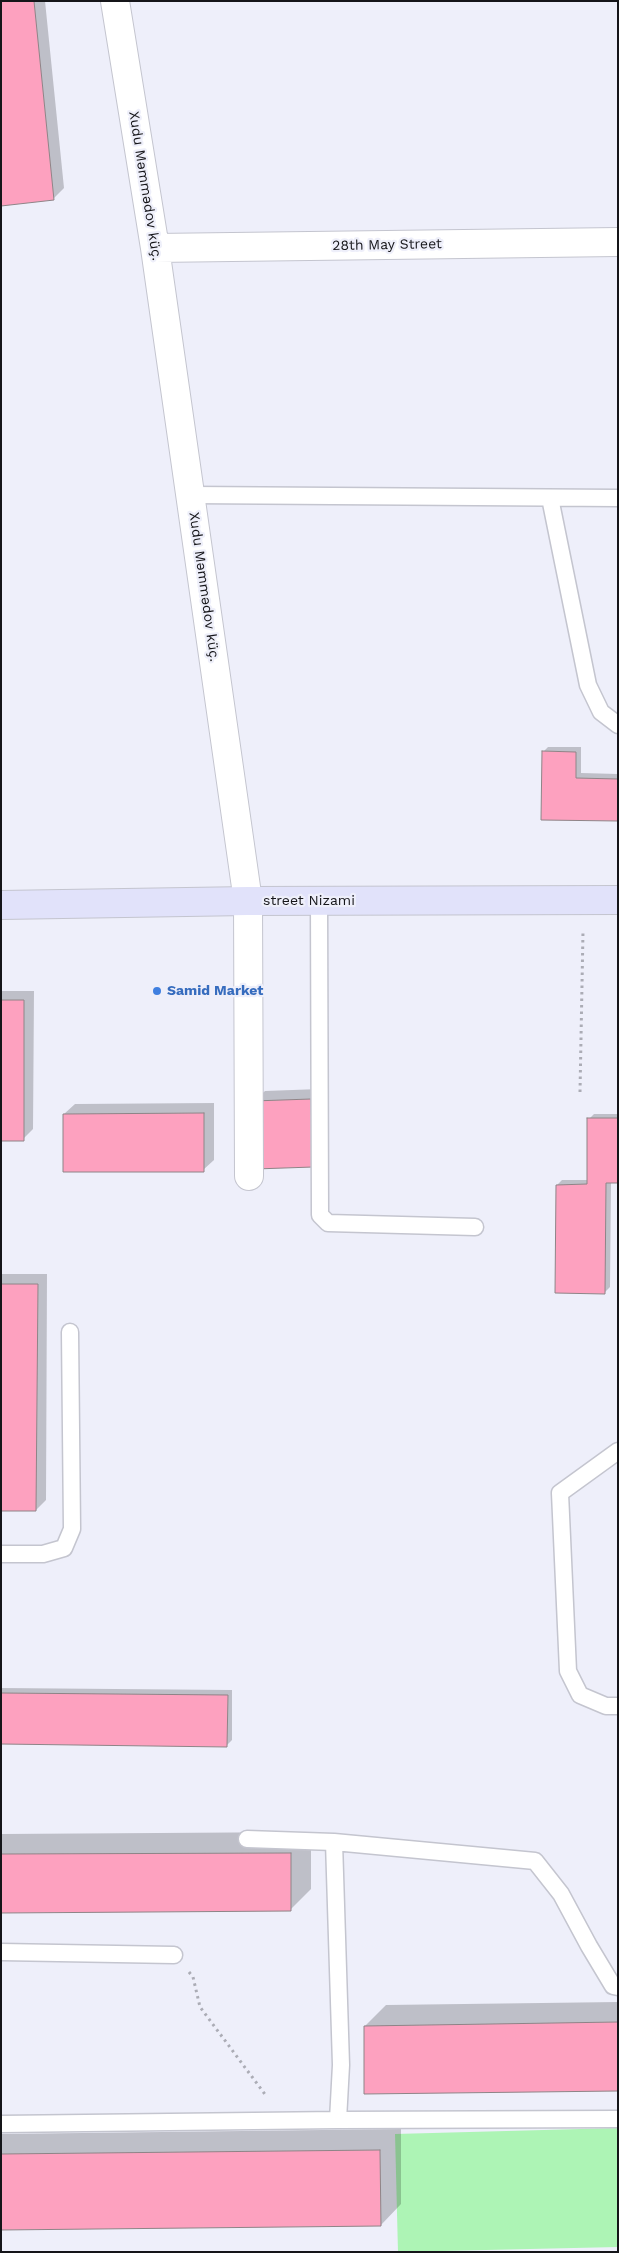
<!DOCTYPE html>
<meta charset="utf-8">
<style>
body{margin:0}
#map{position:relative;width:619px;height:2253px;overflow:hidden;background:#eeeffa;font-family:"Work Sans",sans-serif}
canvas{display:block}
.frame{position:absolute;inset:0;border:2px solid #151519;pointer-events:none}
</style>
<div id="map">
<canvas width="619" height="2253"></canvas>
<div class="frame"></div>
</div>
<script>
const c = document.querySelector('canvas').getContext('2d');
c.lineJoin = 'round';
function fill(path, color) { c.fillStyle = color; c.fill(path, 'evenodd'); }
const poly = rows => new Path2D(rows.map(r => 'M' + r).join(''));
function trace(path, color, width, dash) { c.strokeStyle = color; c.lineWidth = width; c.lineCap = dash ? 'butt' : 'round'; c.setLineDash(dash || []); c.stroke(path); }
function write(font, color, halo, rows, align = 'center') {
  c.font = font + ' "Work Sans",sans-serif'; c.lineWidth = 4.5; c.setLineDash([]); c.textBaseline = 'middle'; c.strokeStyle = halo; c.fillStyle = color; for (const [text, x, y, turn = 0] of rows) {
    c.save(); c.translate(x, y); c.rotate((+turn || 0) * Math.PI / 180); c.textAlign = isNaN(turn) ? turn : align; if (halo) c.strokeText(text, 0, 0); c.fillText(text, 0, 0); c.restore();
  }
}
const green = poly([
 [618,2128,618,2247,398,2252,395,2134]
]);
const shadow = poly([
 [1,1,45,1,64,188,53,199],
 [548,747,581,747,581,773,618,774,618,819,543,752],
 [1,991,34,991,33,1129,23,1139,1,1139],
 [320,1089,312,1166,254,1101,265,1091],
 [214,1103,214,1160,203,1170,64,1114,75,1104],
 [594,1114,618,1114,618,1182,611,1182,610,1287,605,1292,557,1185,562,1180,588,1180,589,1119],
 [1,1274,47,1274,46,1500,36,1510,1,1510],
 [1,1688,232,1690,232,1740,227,1745,1,1743],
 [311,1832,311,1889,290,1910,1,1912,1,1834],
 [618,2002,618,2089,365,2026,386,2005],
 [401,2129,401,2204,381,2225,1,2229,1,2134]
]);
const building = poly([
 [1,1,34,1,54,200,1,206,1,1],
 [542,751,576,752,576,778,618,779,618,821,541,820,542,751],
 [1,1000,24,1000,24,1141,1,1141,1,1000],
 [311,1099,313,1167,255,1169,253,1101,311,1099],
 [204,1113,204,1172,63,1172,63,1114,204,1113],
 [587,1118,618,1118,618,1183,606,1183,605,1294,555,1293,556,1185,587,1184,587,1118],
 [1,1284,38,1284,36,1511,1,1511,1,1284],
 [1,1693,228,1695,227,1747,1,1744,1,1693],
 [291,1853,291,1911,1,1913,1,1854,291,1853],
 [618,2022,618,2091,364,2094,364,2026,618,2022],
 [380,2150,381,2226,1,2230,1,2154,380,2150]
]);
const path = poly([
 [580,1092,583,931],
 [189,1972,193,1977,200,2007,267,2097]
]);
const lane = poly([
 [191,495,618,498],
 [550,498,588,685,601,712,618,725],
 [319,900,320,1215,328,1223,475,1227],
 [618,1451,560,1493,568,1671,580,1695,606,1706,618,1706],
 [1,1554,43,1554,64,1548,72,1529,70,1332],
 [247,1839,334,1842,535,1861,561,1894,589,1946,613,1986,618,1987],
 [1,1952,174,1955],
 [338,2120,618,2119],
 [1,2124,338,2120,341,2065,334,1842]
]);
const street = poly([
 [115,1,155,248,248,901,249,1176],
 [155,248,618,242]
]);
const secondary = poly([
 [1,905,248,901,618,900]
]);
const markers = [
 [157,991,5,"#3f7fe0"]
];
const streetNames = [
 ["Xudu Məmmədov küç.",145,186,81],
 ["28th May Street",387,245,-1],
 ["Xudu Məmmədov küç.",204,587,82],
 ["street Nizami",309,901]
];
const shopNames = [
 ["Samid Market",167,991]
];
fill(green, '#adf4b5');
fill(shadow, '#0003');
fill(building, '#fda1bf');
trace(building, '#8e8487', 1);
trace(lane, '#c4c5cf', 19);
trace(street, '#c4c5cf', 30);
trace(secondary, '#c4c5cf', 30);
trace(path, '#abacb5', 3, [2.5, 4]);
trace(lane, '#fff', 16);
trace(street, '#fff', 28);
trace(secondary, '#e1e2fa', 28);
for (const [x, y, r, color] of markers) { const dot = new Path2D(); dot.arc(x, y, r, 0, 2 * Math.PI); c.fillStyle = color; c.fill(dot); trace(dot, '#eeeffa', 2); }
write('14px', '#151519', '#eeeffa', streetNames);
write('bold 14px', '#366cbe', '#eeeffa', shopNames, 'left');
</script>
